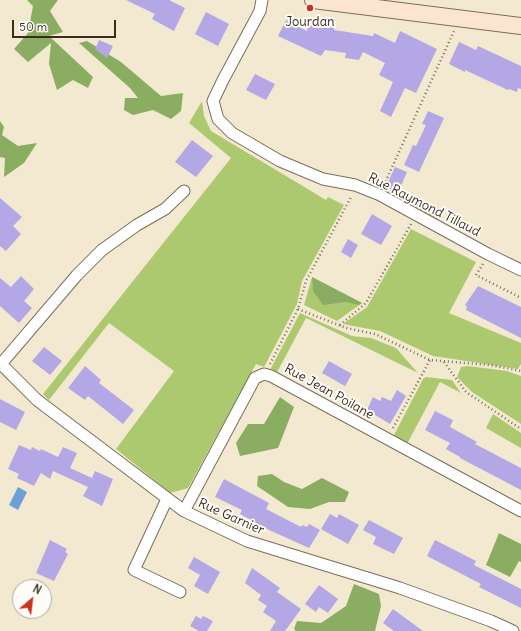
<!DOCTYPE html>
<style>
body{margin:0}
#map{position:relative;width:521px;height:631px;overflow:hidden;background:#f3e9d1;font-family:Delius,sans-serif}
canvas{display:block}
.north{position:absolute;left:12px;top:579px;width:40px;height:40px;box-sizing:border-box;background:#fdfcf7;border:1px solid #afa8a0;border-radius:50%;rotate:28deg;font-size:11px;font-weight:700;line-height:16px;text-align:center;color:#3b2a1e}
.north::after{content:'';display:block;margin:auto;width:14px;height:18px;background:#c8321e;clip-path:polygon(50% 0,100% 100%,50% 72%,0 100%)}
.scale{position:absolute;left:12px;top:20px;width:104px;height:18px;box-sizing:border-box;border:2px solid #3b2a1e;border-top:0;padding-left:5px;font-size:12px;line-height:14px;white-space:nowrap;color:#3b2a1e;-webkit-text-stroke:3px #fdfcf7;paint-order:stroke}
</style>
<div id="map">
<canvas width="521" height="631"></canvas>
<div class="north">N</div>
<div class="scale">50 m</div>
</div>
<script>
const c = document.querySelector('canvas').getContext('2d');
c.lineJoin = 'round';
function fill(path, color) { c.fillStyle = color; c.fill(path, 'evenodd'); }
const poly = rows => new Path2D(rows.map(r => 'M' + r).join(''));
function trace(path, color, width, dash) { c.strokeStyle = color; c.lineWidth = width; c.lineCap = dash ? 'butt' : 'round'; c.setLineDash(dash || []); c.stroke(path); }
function write(font, color, halo, rows, align = 'center') {
  c.font = font + ' Delius,sans-serif'; c.lineWidth = 4; c.setLineDash([]); c.textBaseline = 'middle'; c.strokeStyle = halo; c.fillStyle = color; for (const [text, x, y, turn = 0] of rows) {
    c.save(); c.translate(x, y); c.rotate((+turn || 0) * Math.PI / 180); c.textAlign = isNaN(turn) ? turn : align; if (halo) c.strokeText(text, 0, 0); c.fillText(text, 0, 0); c.restore();
  }
}
const green = poly([
 [202,101,204,116,211,131,326,200,328,197,344,205,302,281,297,304,264,367,256,364,188,488,170,493,116,449,174,371,109,323,49,400,43,394,231,158,189,123],
 [413,201,439,215,436,222,410,209],
 [411,229,476,262,449,313,521,343,521,364,518,369,433,356,380,331,343,324,367,307],
 [312,277,362,303,337,321,304,305],
 [300,313,352,336,371,338,396,348,418,373,306,318,276,374,270,370],
 [468,366,507,371,521,376,521,424,472,392,457,377,461,367],
 [426,377,452,380,461,393,440,382,407,444,393,437,423,379],
 [493,414,521,433,521,448,486,428]
]);
const forest = poly([
 [27,0,58,0,50,11,63,32,49,36,93,77,88,88,73,80,57,90,49,64,51,43,28,62,14,49,28,33,33,6],
 [87,41,121,62,161,96,183,93,181,111,171,119,153,110,133,115,124,110,125,98,138,98,130,88,79,43],
 [0,121,4,127,2,135,18,146,37,143,24,163,4,177,5,158,0,157],
 [312,277,362,303,359,305,346,302,323,305,313,291],
 [280,397,294,407,278,448,240,456,236,443,248,424,264,424],
 [272,474,284,482,302,489,322,478,349,492,345,502,329,502,310,509,288,507,257,486,258,476],
 [499,533,521,544,521,562,519,561,510,577,486,565],
 [354,584,379,594,381,606,375,631,296,631,294,629,297,621,321,623,346,606]
]);
const water = poly([
 [18,487,27,492,18,510,9,505]
]);
const building = poly([
 [126,0,169,0,185,8,174,31,152,19,155,14],
 [206,12,229,24,218,46,195,34],
 [324,18,335,20,334,30,373,36,374,33,395,43,400,31,437,49,416,93,405,88,391,117,380,111,393,82,379,75,385,63,363,52,359,60,345,58,346,53,325,50,321,56,278,36,286,20,307,31,308,25,323,28],
 [99,40,113,46,107,58,95,49],
 [459,42,476,50,478,46,521,66,521,89,518,88,517,92,509,89,508,90,465,70,465,72,449,64],
 [255,74,275,84,266,100,246,90],
 [428,111,444,118,419,172,404,165,413,145,416,146,426,125,422,124],
 [192,140,213,156,196,177,175,162],
 [395,167,407,172,398,193,386,187],
 [0,198,22,217,13,226,21,234,6,251,0,246],
 [372,214,392,226,381,245,361,234],
 [348,239,358,245,351,258,341,252],
 [21,276,34,289,24,301,32,308,19,323,0,306,0,278,11,287],
 [478,286,521,307,521,338,466,310,467,307,465,305],
 [44,347,62,361,50,375,32,361],
 [329,361,352,374,345,386,322,373],
 [85,366,101,380,99,383,134,410,123,424,88,396,85,400,68,388],
 [397,390,406,396,390,424,367,410,373,397,380,401,382,397,391,401],
 [0,399,25,412,16,430,0,422],
 [435,411,453,420,450,427,477,442,475,444,521,468,521,490,460,458,460,457,446,449,450,443,425,430],
 [19,445,31,450,32,447,40,451,41,449,58,457,63,447,77,453,70,468,92,478,95,471,113,479,102,506,83,496,88,487,53,471,50,479,41,473,34,486,17,478,19,474,8,469],
 [224,479,269,503,266,509,301,527,302,525,307,527,309,524,320,530,309,548,269,530,240,514,242,510,215,497],
 [330,514,337,518,339,514,359,525,348,544,321,529],
 [369,520,403,538,394,554,373,544,376,537,363,530],
 [50,540,67,549,65,552,68,554,54,581,36,573],
 [435,540,476,561,474,565,521,589,521,608,479,587,481,584,427,556],
 [194,557,220,572,208,594,194,586,200,575,188,568],
 [252,568,280,588,277,592,301,609,285,631,270,631,276,621,263,612,267,606,258,600,261,595,245,583],
 [319,585,338,599,328,613,319,607,316,612,305,604],
 [393,609,423,631,394,631,383,623],
 [196,616,201,619,203,616,213,621,207,631,199,631,190,626]
]);
const path = poly([
 [384,185,454,31],
 [483,264,476,275,521,298],
 [298,309,346,328,375,334,430,360,490,365,521,371],
 [340,325,366,303,411,224],
 [444,362,466,392,521,429],
 [270,364,298,309,306,281,351,197],
 [393,428,430,360]
]);
const street = poly([
 [262,0,260,11,223,80,213,101,218,119,232,133,280,161,323,179,355,185,380,195,488,254,521,270],
 [0,363,37,400,184,511,247,541,400,588,491,621,513,631],
 [1,364,77,275,102,250,137,225,165,209,184,191],
 [167,499,134,570,180,592],
 [184,511,255,378,264,374,271,376,521,511]
]);
const secondary = poly([
 [313,0,521,26]
]);
const markers = [
 [310,8,4,"#c8321e"]
];
const poiNames = [
 ["Jourdan",310,22]
];
const streetNames = [
 ["Rue Raymond Tillaud",424,205,27],
 ["Rue Jean Poilane",329,392,29],
 ["Rue Garnier",231,517,24]
];
fill(green, '#adc970');
fill(forest, '#8aad62');
fill(water, '#6da0d9');
fill(building, '#b3a7e5');
trace(street, '#7b6d5d', 13);
trace(secondary, '#7b6d5d', 18);
trace(path, '#7b6d5d', 2.5, [1, 3]);
trace(street, '#fff', 11);
trace(secondary, '#fce5d0', 16);
for (const [x, y, r, color] of markers) { const dot = new Path2D(); dot.arc(x, y, r, 0, 2 * Math.PI); c.fillStyle = color; c.fill(dot); trace(dot, '#fdfcf7', 1.5); }
write('13px', '#3b2a1e', '#fdfcf7', poiNames);
write('13px', '#3b2a1e', '#fdfcf7', streetNames);
</script>
